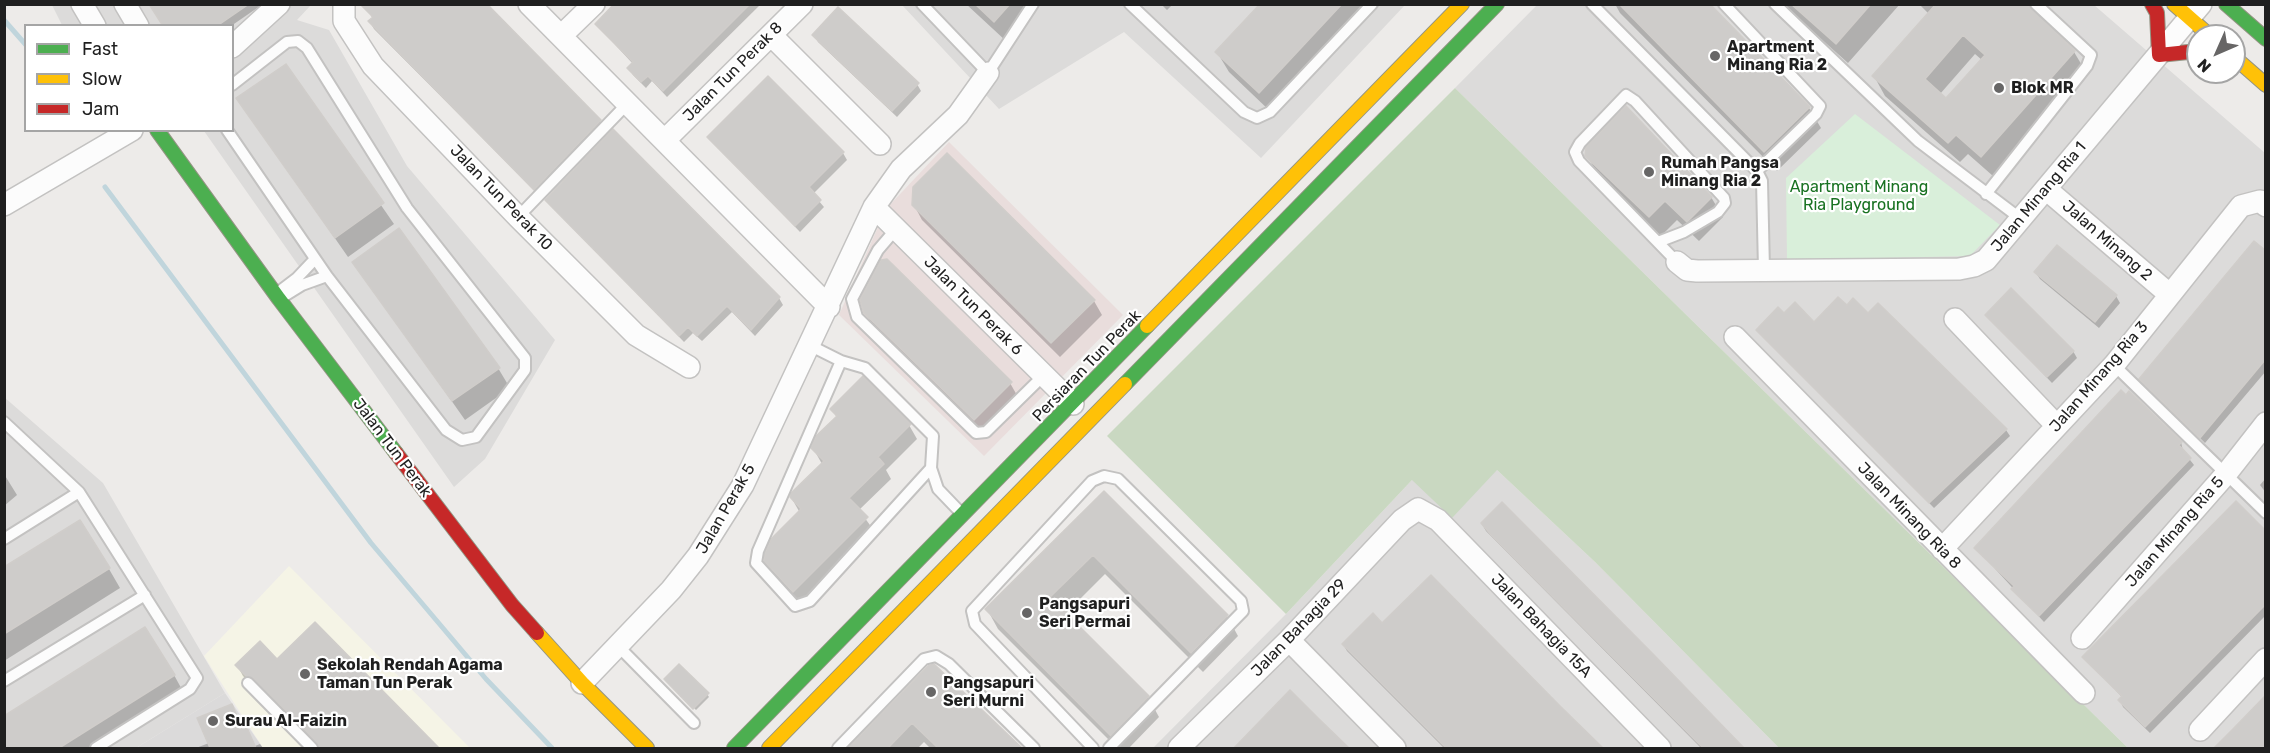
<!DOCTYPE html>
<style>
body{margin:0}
#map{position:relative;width:2270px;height:753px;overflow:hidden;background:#edebe9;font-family:Rubik,sans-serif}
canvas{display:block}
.frame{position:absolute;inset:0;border:6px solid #1f1f1f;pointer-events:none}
.legend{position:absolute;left:24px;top:24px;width:210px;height:108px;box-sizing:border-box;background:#fff;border:2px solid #a5a5a5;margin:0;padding:8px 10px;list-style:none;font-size:18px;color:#1f1f1f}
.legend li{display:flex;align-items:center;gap:12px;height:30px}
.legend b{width:30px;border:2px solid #a5a5a5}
.north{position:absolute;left:2186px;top:24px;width:60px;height:60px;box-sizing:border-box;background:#fff;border:2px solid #a5a5a5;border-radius:50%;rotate:225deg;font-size:16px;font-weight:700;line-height:24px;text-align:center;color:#1f1f1f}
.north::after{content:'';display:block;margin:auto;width:21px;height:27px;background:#676666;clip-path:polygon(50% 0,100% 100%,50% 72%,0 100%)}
</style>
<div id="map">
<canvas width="2270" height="753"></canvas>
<div class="frame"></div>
<ul class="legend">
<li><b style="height:8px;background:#4caf50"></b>Fast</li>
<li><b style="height:8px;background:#ffc107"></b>Slow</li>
<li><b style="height:8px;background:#c62828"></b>Jam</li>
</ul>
<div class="north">N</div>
</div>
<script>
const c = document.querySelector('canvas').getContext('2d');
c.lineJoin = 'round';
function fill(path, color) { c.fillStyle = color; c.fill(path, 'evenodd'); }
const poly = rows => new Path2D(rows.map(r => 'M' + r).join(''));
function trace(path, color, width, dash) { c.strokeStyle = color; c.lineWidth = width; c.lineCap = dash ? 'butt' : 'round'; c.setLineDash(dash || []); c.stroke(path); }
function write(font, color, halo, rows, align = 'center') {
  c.font = font + ' Rubik,sans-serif'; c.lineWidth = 4.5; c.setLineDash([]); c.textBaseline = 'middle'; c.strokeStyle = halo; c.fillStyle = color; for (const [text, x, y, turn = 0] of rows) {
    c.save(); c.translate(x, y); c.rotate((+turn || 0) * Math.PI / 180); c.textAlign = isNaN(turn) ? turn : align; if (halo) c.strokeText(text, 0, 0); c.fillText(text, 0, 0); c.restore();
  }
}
const residential = poly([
 [52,5,311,5,297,20,329,30,407,166,555,340,485,459,454,487,204,131,232,130,232,26,62,25],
 [902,5,1405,5,1261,158,1124,32,999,109],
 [1537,5,2094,5,2265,153,2265,748,2128,748,1455,88],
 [4,397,103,483,225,693,136,748,5,748],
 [1497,470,1595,562,1779,748,1153,748,1286,614,1412,480]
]);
const commercial = poly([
 [949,142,1123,315,984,456,839,315,886,209]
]);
const education = poly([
 [289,566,470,748,263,748,204,656]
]);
const religious = poly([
 [225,693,263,748,136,748]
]);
const forest = poly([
 [1455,88,2128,748,1779,748,1595,562,1497,470,1452,518,1412,480,1286,614,1107,436]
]);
const park = poly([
 [1855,114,2000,225,1970,256,1787,260,1786,178]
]);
const shadow = poly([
 [150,4,263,4,231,26,164,26],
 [616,4,761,4,667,97,652,81,646,88,633,75,629,68,633,64,596,24],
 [966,4,1039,4,1006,41],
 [1161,4,1173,4,1167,10],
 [1262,4,1372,4,1271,112,1229,72,1217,52],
 [1615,4,1708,4,1809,108,1821,128,1777,171,1620,13],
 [1782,4,1900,4,1848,63],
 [1919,4,2022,4,2074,52,2086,72,1993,176,1968,154,1960,162,1885,96,1874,76,1929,14],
 [1975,54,1982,60,1947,100,1940,94],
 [367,9,600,121,604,128,539,195,374,29,370,22,373,19],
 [814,35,917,84,921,91,897,117,818,42],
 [285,66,394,224,348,257,238,99],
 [1626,108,1711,197,1723,217,1699,241,1677,220,1661,236,1597,172,1585,153],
 [709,138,843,153,847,160,813,194,824,207,800,232],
 [547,200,779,298,783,305,755,336,732,312,702,341,693,333,684,342],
 [914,205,1094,301,1102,315,1060,357,922,220],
 [2254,243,2266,252,2266,371,2205,443,2141,379],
 [354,262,498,368,510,388,465,420],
 [2036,273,2116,296,2120,303,2099,328,2040,279],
 [1847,307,1868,315,2006,430,2010,436,1934,508,1758,330,1784,315,1814,324],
 [865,312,1010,383,1018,397,983,434,874,327],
 [1987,315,2073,351,2077,358,2052,383],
 [832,409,909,425,917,439,886,470,891,479,859,510,875,532,801,605,774,575,766,560,800,513,791,497,822,464,813,448,837,418],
 [2181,442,2183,451,2194,465,2044,622,1976,548],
 [4,474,17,495,4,506],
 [2266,478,2266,493,2260,485],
 [1104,493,1227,616,1238,636,1203,672,1105,574,1065,614,1148,697,1159,717,1129,748,1117,748,998,629,987,609],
 [1502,504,1742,748,1701,748,1486,531,1482,524],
 [2234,505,2266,536,2266,615,2150,733,2123,707,2120,700,2122,697,2084,657],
 [4,569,109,569,120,588,4,661],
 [1431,577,1600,748,1444,748,1347,651,1343,644,1382,625],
 [315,624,437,748,320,748,261,688,253,686,243,676,237,665,277,661],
 [933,666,1020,748,930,748,924,742,918,748,849,748,929,667],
 [174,675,185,695,101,748,4,748,4,718],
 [668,682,707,694,709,697,696,710],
 [1290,692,1346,748,1236,748],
 [2266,698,2266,748,2216,748],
 [231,706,255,746,260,744,263,748,196,748,209,743]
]);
const stream = poly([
 [4,20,26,45],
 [105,187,371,543,486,679,552,748]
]);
const building = poly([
 [149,4,249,4,217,26,163,26,149,4],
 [360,4,487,4,601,120,534,190,368,21,373,17,360,4],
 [614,4,750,4,663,91,648,76,641,82,627,68,633,62,595,24,614,4],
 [975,4,1010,4,994,22,975,4],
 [1260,4,1342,4,1259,93,1215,52,1260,4],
 [1619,4,1710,4,1810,107,1764,152,1619,4],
 [1791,4,1871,4,1836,44,1791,4],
 [1936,4,2027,4,2075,51,1981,157,1956,135,1948,143,1872,76,1936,4],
 [1963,35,1985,55,1946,98,1925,79,1963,35],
 [838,7,919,83,892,111,812,35,838,7],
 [286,64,384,203,335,238,236,98,286,64],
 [768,76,844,152,809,187,821,200,795,226,707,137,768,76],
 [1626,106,1712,197,1687,222,1665,201,1649,217,1585,156,1586,147,1626,106],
 [613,129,780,297,751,330,727,306,697,336,688,327,679,336,545,200,613,129],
 [947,153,1095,300,1051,343,912,205,913,187,947,153],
 [399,228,500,368,452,401,352,262,399,228],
 [2254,241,2265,250,2265,360,2200,438,2139,379,2254,241],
 [2057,245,2117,295,2095,322,2034,272,2057,245],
 [887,259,1012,382,974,420,864,313,860,300,881,260,887,259],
 [2011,288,2074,351,2047,377,1985,315,2011,288],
 [1838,297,1847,305,1853,298,1868,313,1878,303,2007,429,1929,503,1756,330,1778,307,1784,313,1795,302,1814,322,1838,297],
 [863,376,911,424,878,457,884,464,849,498,868,517,793,592,764,561,765,553,771,539,801,509,790,497,791,493,824,461,811,448,816,436,837,416,830,409,863,376],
 [2121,390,2126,395,2129,391,2182,442,2179,445,2191,458,2039,616,2011,589,2014,586,1974,548,2121,390],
 [1104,491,1228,615,1191,653,1093,555,1050,597,1149,696,1111,736,985,609,1104,491],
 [2236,501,2265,530,2265,605,2145,727,2118,700,2122,696,2082,657,2236,501],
 [1502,502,1654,655,1744,748,1703,748,1491,535,1481,523,1502,502],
 [80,520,110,568,4,634,4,567,80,520],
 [1431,575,1560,706,1603,748,1446,748,1342,644,1373,613,1382,623,1431,575],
 [315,622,439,748,319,748,317,743,253,678,246,676,235,665,260,641,277,659,315,622],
 [145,627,175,675,59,748,4,748,4,716,145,627],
 [679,664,709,693,693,709,664,679,679,664],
 [934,664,1022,748,938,748,912,723,888,748,848,748,928,666,934,664],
 [1290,690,1318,718,1349,748,1234,748,1290,690],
 [2265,696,2265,748,2214,748,2233,729,2265,696],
 [232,704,239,721,243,719,256,748,210,748,197,718,232,704]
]);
const lane = poly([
 [922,4,988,73,1033,4],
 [1130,4,1244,112,1257,118,1270,112,1372,4],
 [1592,4,1757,171,1762,181,1764,270],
 [1724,4,1820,106,1816,114,1757,171],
 [1775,4,1918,141,2021,219],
 [227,130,327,276,446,430,462,440,476,437,525,370,525,358,407,208,307,48,298,41,287,42,232,85],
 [1986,194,2087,66,2091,55,2036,4],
 [518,217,628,103],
 [896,229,878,250,852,299,857,317,976,433,986,432,1044,375],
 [1658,242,1684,232,1718,212,1725,203,1724,198,1635,101,1626,95,1580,143,1575,152,1579,161,1677,262],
 [276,294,297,278,315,259],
 [281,298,302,285,327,276],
 [809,345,841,361,865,368,933,436,931,468,938,489,962,514],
 [841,361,758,551,756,563,795,606,810,601,931,468],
 [2114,365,2266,513],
 [4,422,79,492,197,678,190,689,96,748],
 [4,539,79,492],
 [618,646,694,723],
 [4,681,145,595],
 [248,683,312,748],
 [838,748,924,659,936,656,949,664,1034,748],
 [1093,748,975,624,972,611,1092,481,1104,476,1118,479,1241,601,1243,611,1109,748]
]);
const street = poly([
 [82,4,95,26],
 [125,4,138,26],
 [344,4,344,21,373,66,518,217,636,335,689,367],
 [529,4,829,307],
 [771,35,880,144],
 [561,36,594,4],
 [232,47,279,4],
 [665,140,802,4],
 [2046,189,2169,294],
 [4,205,132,130],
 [874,207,1073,404],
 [1677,262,1687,270,1697,271,1959,269,1974,266,1986,260,2201,4],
 [1955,319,2057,426],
 [1735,337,2084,693],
 [1942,549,2114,365,2241,206,2260,201,2266,206],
 [2082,638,2226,474,2266,423],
 [1289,640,1395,748],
 [582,683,671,590,698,556,743,485,874,207,901,169,958,115,988,73],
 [2200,730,2266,659],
 [1179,748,1289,640,1402,520,1418,509,1438,520,1660,748]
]);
const fast = poly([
 [2226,4,2266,39],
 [157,130,279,299,396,453],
 [1125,384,1497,4],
 [734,748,1147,326]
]);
const slow = poly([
 [2174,4,2210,36],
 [2234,57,2266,85],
 [1147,326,1462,4],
 [537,633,582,683,647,748],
 [769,748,1125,384]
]);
const jam = poly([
 [2152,4,2157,13,2159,55,2198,51],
 [396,453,512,605,537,633]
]);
const markers = [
 [1715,56,6,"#676666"],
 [1999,88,6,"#676666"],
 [1649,172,6,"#676666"],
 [1027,613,6,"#676666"],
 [305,674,6,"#676666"],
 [931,692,6,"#676666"],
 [213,721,6,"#676666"]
];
const poiNames = [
 ["Apartment",1727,47],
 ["Minang Ria 2",1727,65],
 ["Blok MR",2011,88],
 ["Rumah Pangsa",1661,163],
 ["Minang Ria 2",1661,181],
 ["Pangsapuri",1039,604],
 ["Seri Permai",1039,622],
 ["Sekolah Rendah Agama",317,665],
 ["Taman Tun Perak",317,683],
 ["Pangsapuri",943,683],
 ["Seri Murni",943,701],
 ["Surau Al-Faizin",225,721]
];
const streetNames = [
 ["Jalan Tun Perak 8",733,72,-45],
 ["Jalan Minang Ria 1",2039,197,-50],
 ["Jalan Tun Perak 10",501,198,46],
 ["Jalan Minang 2",2107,241,41],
 ["Jalan Tun Perak 6",973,306,45],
 ["Persiaran Tun Perak",1087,366,-46],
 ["Jalan Minang Ria 3",2099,377,-49],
 ["Jalan Tun Perak",392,448,53],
 ["Jalan Perak 5",726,509,-60],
 ["Jalan Minang Ria 8",1909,516,46],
 ["Jalan Minang Ria 5",2175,532,-49],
 ["Jalan Bahagia 15A",1541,626,46],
 ["Jalan Bahagia 29",1299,628,-46]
];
const parkNames = [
 ["Apartment Minang",1859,187],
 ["Ria Playground",1859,205]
];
fill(residential, '#dcdbda');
fill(commercial, '#e9dddc');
fill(education, '#f5f4e6');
fill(religious, '#dbdada');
fill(forest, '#c9d8c1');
fill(park, '#d9efda');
fill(shadow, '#0003');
trace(stream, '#c0d5dc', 5);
fill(building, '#ceccca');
trace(building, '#d0cdca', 1.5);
trace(lane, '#c3c2c1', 14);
trace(street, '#c3c2c1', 24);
trace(fast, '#939483', 16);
trace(slow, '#939483', 16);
trace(jam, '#939483', 16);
trace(lane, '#fcfcfc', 10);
trace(street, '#fcfcfc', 21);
trace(fast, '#4caf50', 14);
trace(slow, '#ffc107', 14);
trace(jam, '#c62828', 14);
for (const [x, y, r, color] of markers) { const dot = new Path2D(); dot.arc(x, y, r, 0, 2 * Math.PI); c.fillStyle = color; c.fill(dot); trace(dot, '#fff', 2); }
write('bold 16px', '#1f1f1f', '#fff', poiNames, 'left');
write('16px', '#1f1f1f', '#fff', streetNames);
write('16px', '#197222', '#fff', parkNames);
</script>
